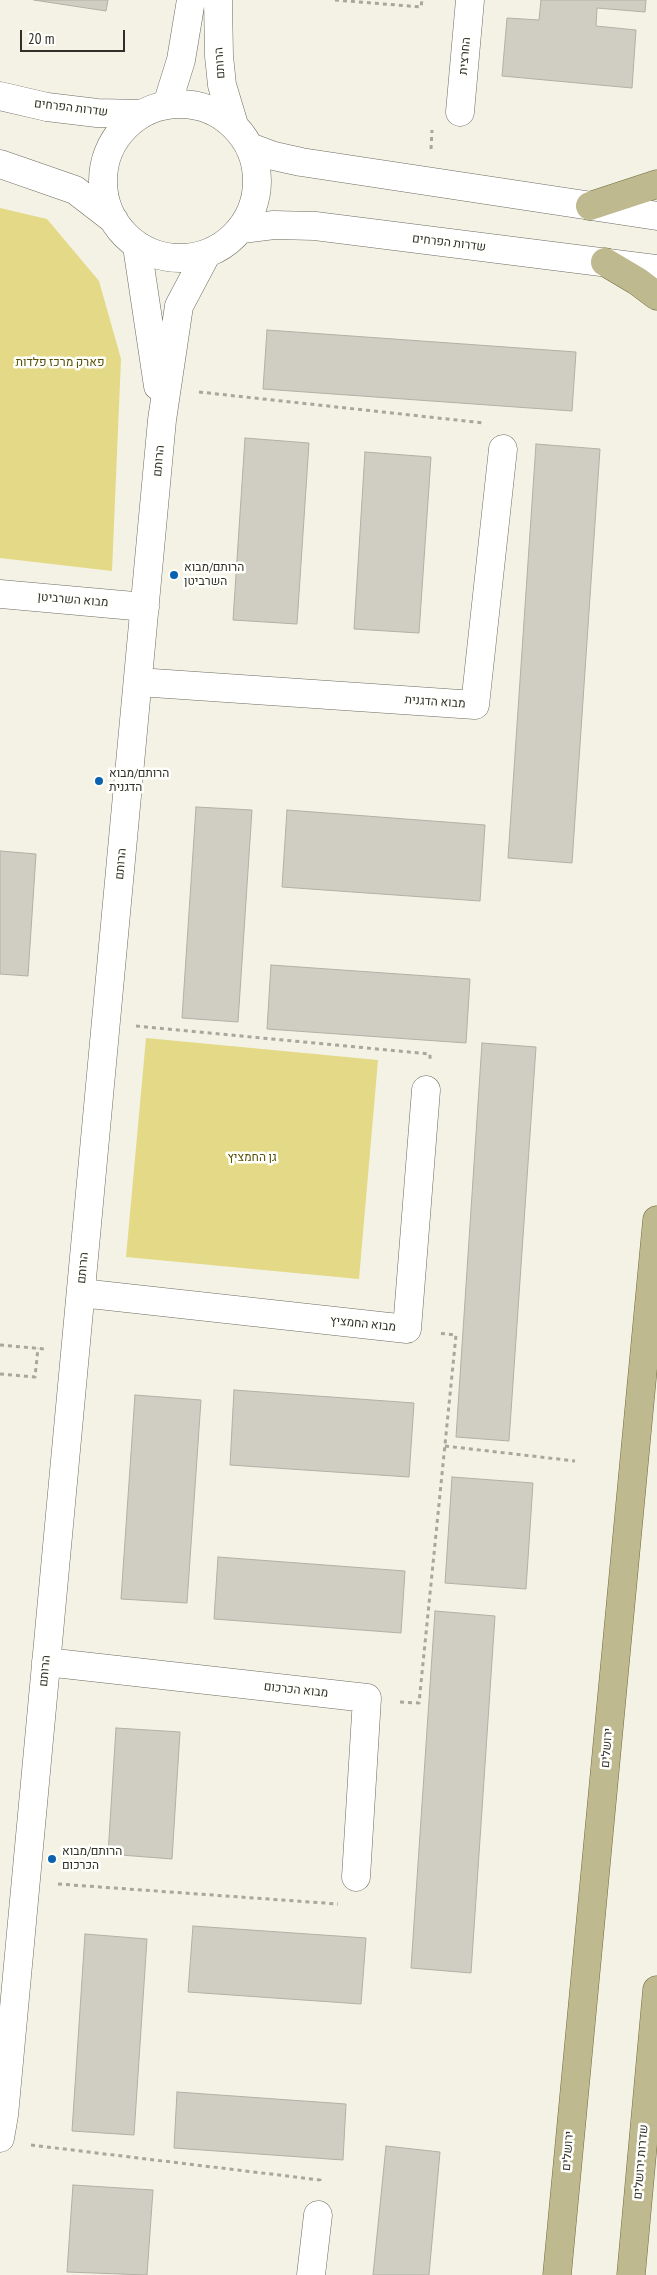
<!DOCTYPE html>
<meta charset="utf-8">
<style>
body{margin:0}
#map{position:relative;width:657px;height:2275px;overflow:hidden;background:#f3f2e5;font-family:"PT Sans Narrow",sans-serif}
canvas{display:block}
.scale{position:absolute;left:20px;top:30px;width:105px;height:22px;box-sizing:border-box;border:2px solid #302f2a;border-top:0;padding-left:6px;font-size:15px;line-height:18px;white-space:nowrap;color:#302f2a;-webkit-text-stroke:4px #fffffc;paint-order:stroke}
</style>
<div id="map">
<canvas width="657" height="2275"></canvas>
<div class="scale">20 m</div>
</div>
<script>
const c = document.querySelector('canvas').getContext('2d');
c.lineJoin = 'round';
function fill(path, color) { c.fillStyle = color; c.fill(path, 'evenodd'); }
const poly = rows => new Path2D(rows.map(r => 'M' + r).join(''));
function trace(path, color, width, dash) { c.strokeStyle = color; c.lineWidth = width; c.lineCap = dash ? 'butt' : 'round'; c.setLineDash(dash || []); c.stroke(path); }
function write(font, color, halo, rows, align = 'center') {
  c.font = font + ' "PT Sans Narrow",Heebo,sans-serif'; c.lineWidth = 5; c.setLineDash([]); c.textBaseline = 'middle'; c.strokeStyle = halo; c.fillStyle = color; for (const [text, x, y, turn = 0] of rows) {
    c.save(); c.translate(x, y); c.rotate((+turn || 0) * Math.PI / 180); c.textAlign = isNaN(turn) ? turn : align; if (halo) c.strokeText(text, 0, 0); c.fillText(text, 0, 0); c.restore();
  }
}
const green = poly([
 [0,208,47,219,99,281,121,359,112,571,0,558],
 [146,1038,378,1060,359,1279,126,1257]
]);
const building = poly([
 [34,0,108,0,106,11,34,0],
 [541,0,646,0,645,12,597,8,596,26,636,30,632,88,502,76,507,18,539,20,541,0],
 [267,330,576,352,572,411,263,389,267,330],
 [245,438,309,443,297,624,233,620,245,438],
 [536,444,600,449,572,863,508,858,536,444],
 [365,452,431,457,419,633,354,629,365,452],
 [196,807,252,810,238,1022,182,1018,196,807],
 [287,810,485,825,480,901,282,887,287,810],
 [0,851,36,854,28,976,0,974,0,851],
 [271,965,470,979,466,1043,267,1029,271,965],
 [482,1043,536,1047,509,1441,456,1437,482,1043],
 [234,1390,414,1403,409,1477,230,1465,234,1390],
 [135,1395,201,1400,187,1603,121,1599,135,1395],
 [452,1477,533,1483,526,1589,445,1583,452,1477],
 [218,1557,405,1571,401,1633,214,1619,218,1557],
 [435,1611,495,1616,471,1973,411,1968,435,1611],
 [116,1728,180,1732,172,1859,108,1854,116,1728],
 [193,1926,366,1938,361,2004,188,1992,193,1926],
 [85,1934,147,1939,134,2135,72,2131,85,1934],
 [177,2092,346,2104,343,2160,174,2148,177,2092],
 [386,2146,440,2152,429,2275,373,2275,386,2146],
 [73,2185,153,2190,147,2275,67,2272,73,2185]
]);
const path = poly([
 [335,0,421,7,422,0],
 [431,149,432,130],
 [199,392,484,423],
 [136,1026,430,1054,430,1060],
 [0,1345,45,1349],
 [0,1374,35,1377,38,1348],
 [445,1446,575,1461],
 [400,1702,419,1703,456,1335,437,1333],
 [58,1884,338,1904],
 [31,2145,320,2180,320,2185]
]);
const minor = poly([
 [218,0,219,56,222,85,234,125],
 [0,96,47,107,97,113,142,114],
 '103 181a77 77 0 1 1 154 0a77 77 0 1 1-154 0Z',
 [167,105,181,60,191,0],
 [460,112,470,0],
 [250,147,274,156,301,162,657,216],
 [0,164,75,190,114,220],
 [242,229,274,225,315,226,657,269],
 [137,246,158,386],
 [0,594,145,607],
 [138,682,475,705,503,449],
 [81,1293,407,1329,426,1090],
 [46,1662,367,1698,356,1877],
 [0,2138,4,2115,162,420,179,306,206,255],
 [311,2275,318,2215]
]);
const major = poly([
 [590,206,657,184],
 [605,262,637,281,657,296],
 [557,2275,657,1220],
 [631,2275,657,1990]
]);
const markers = [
 [174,575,5,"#0a61af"],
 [99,781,5,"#0a61af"],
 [52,1859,5,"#0a61af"]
];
const streetNames = [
 ["החרצית",465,56,-85],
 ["הרותם",220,63,-94],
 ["שדרות הפרחים",71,108,7],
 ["שדרות הפרחים",449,243,7],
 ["הרותם",159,461,-85],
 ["מבוא השרביטן",73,600,5],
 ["מבוא הדגנית",435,702,4],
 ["הרותם",121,864,-85],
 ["הרותם",83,1268,-85],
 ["מבוא החמציץ",363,1324,6],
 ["הרותם",45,1671,-85],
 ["מבוא הכרכום",296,1690,6],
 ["ירושלים",607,1748,-85],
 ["ירושלים",568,2151,-85],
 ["שדרות ירושלים",641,2162,-85]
];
const parkNames = [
 ["פארק מרכז פלדות",60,363],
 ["גן החמציץ",252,1158]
];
const poiNames = [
 ["הרותם/מבוא",184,568],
 ["השרביטן",184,582],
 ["הרותם/מבוא",109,774],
 ["הדגנית",109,788],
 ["הרותם/מבוא",62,1852],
 ["הכרכום",62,1866]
];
fill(green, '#e3d986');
fill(building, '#d0cec2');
trace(building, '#b1b0a4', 1);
trace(minor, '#6d6c60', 29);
trace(major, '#716b3b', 29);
trace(path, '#a8a79d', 3, [4, 4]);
trace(minor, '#fff', 28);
trace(major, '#bfb98f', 28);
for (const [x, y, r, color] of markers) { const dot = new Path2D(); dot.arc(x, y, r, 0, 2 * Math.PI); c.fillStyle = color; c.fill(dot); trace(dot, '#fffffc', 2); }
write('12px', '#302f2a', '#fffffc', streetNames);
write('12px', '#585006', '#fffffc', parkNames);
write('12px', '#302f2a', '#fffffc', poiNames, 'left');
</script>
